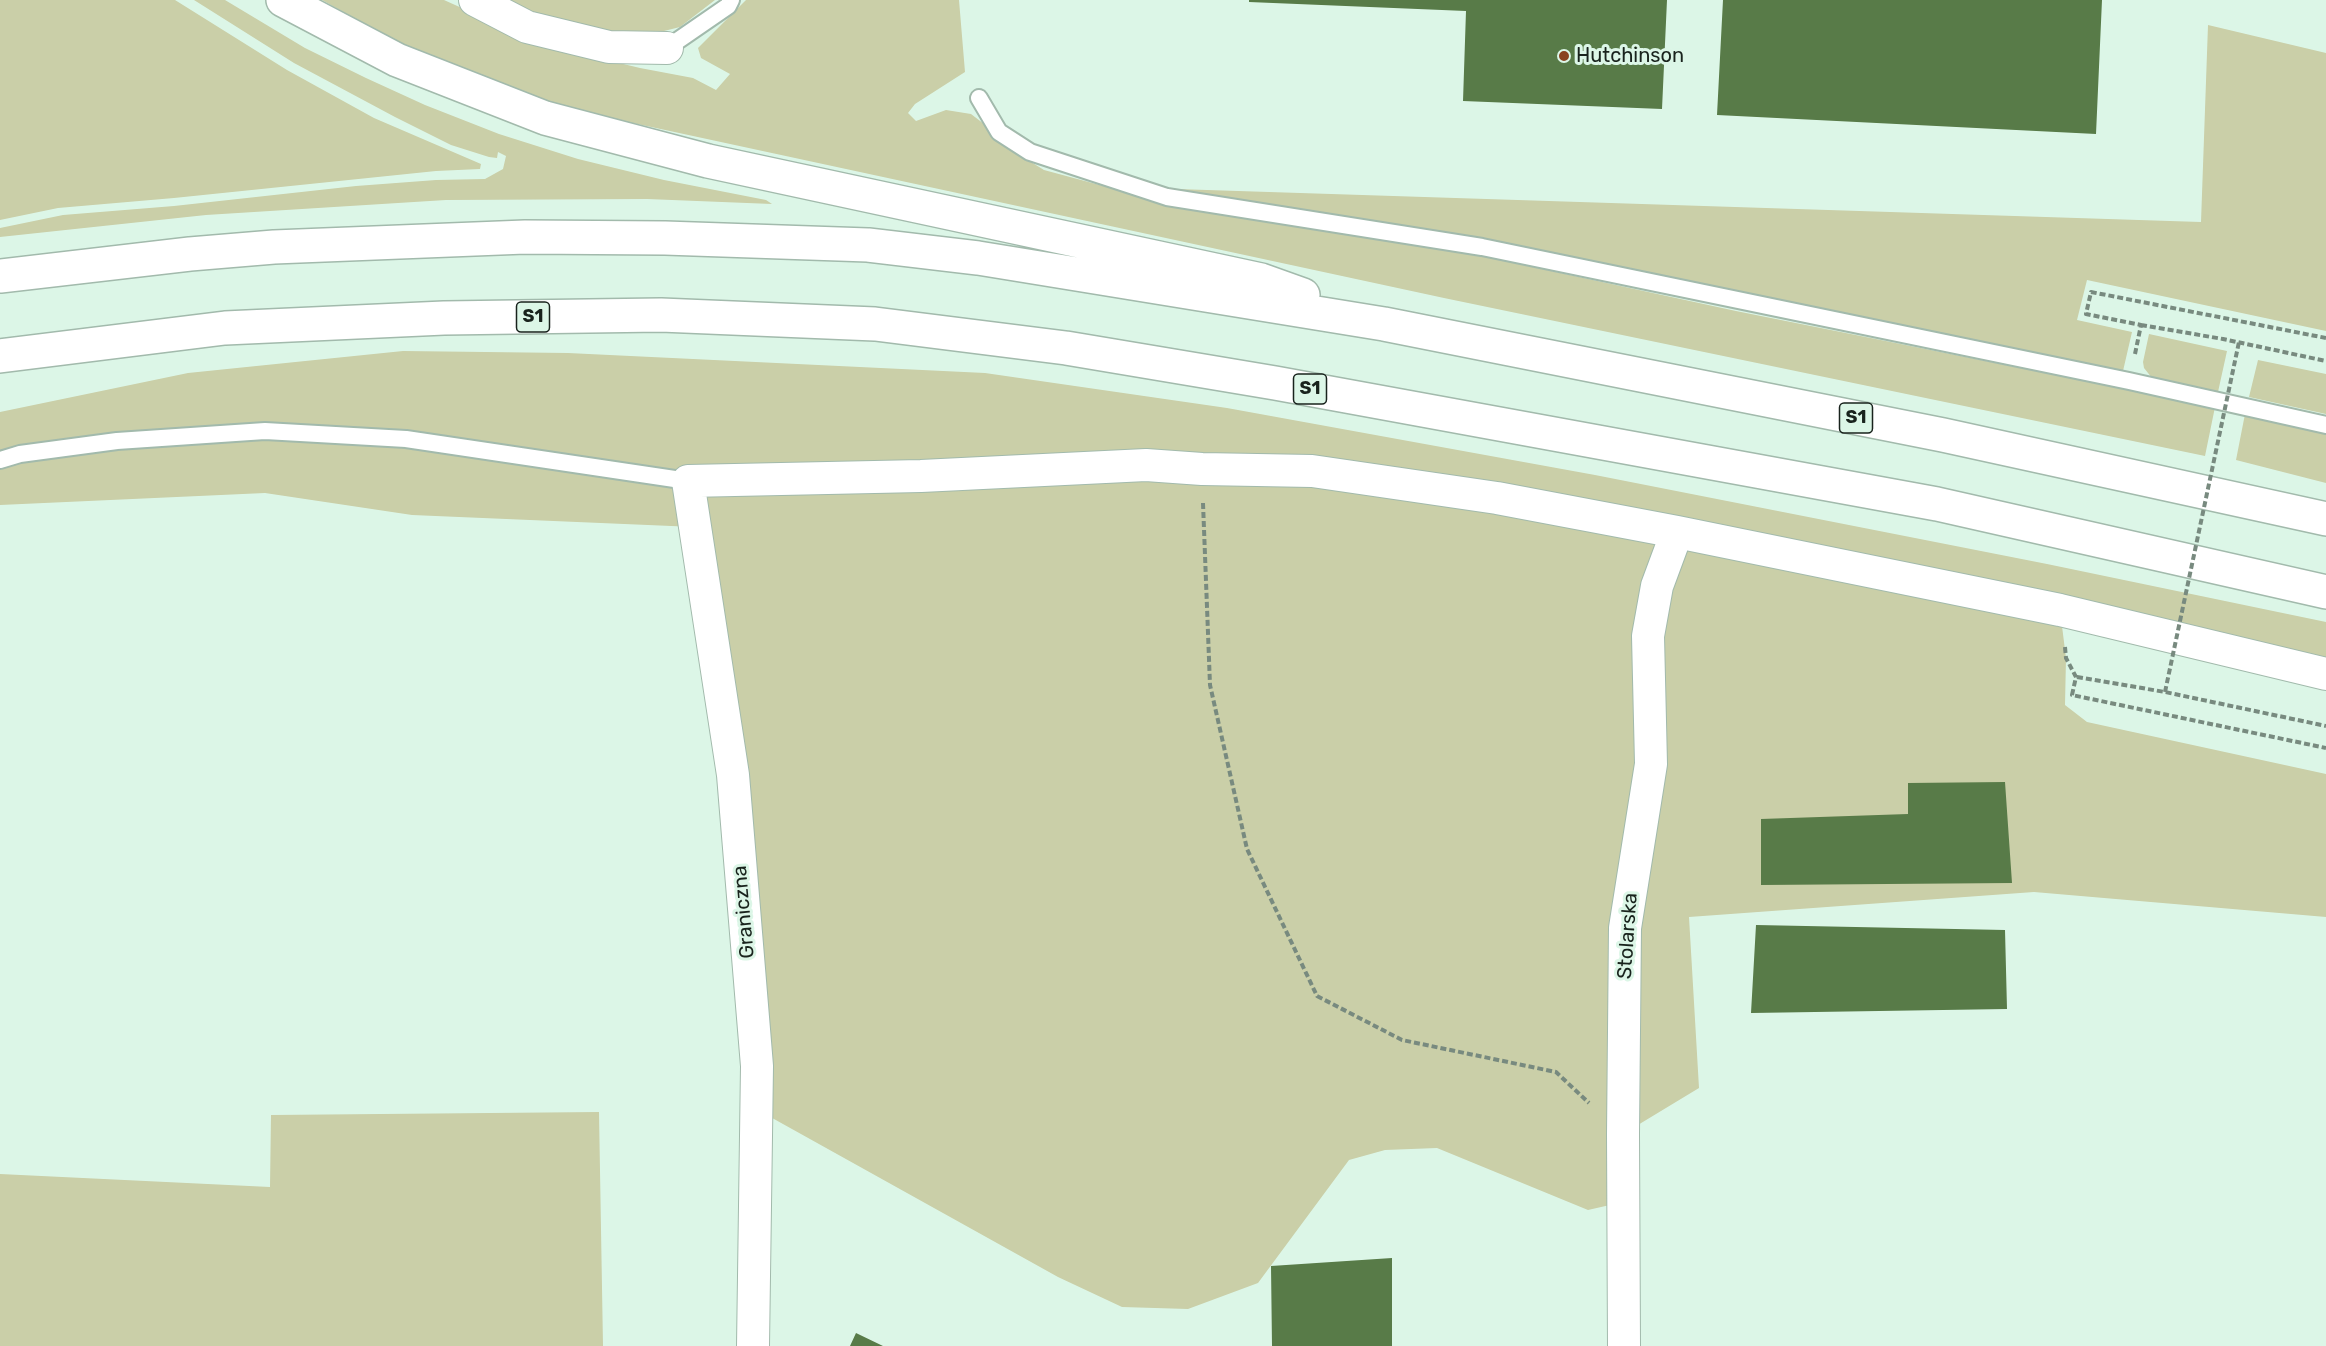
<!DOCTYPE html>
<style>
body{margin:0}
canvas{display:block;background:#dcf6e7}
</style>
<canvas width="2326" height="1346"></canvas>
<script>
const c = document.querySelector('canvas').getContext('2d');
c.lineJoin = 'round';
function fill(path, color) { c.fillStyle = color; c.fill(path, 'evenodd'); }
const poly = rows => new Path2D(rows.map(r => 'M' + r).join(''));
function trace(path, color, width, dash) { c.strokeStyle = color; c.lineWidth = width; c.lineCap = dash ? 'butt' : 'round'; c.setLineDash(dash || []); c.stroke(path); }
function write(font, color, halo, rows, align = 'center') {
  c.font = font + ' Rubik,sans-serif'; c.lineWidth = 6; c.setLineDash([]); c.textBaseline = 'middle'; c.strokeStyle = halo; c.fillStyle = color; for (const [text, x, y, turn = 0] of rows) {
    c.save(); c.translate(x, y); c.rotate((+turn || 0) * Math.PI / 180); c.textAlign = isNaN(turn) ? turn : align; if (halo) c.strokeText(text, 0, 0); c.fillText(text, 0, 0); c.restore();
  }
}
const green = poly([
 [0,0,175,0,287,70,374,118,481,164,480,169,436,171,174,198,58,208,0,220],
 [194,0,225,0,305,48,366,78,425,105,499,134,578,159,664,180,766,200,772,204,647,199,446,200,206,215,0,237,0,228,63,215,174,206,356,186,436,180,485,179,503,169,506,156,498,152,497,158,489,157,451,145,395,117,294,63],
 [322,0,444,0,544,45,640,68,693,78,716,90,730,74,701,58,698,48,746,0,959,0,965,72,915,104,908,113,916,121,946,110,971,114,984,124,1002,144,1044,170,1196,211,1482,256,1736,311,2215,407,2205,456,1444,298,554,106,413,51],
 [488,0,715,0,680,27,640,37,598,39],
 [2208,25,2326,53,2326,331,2087,280,2077,320,2132,332,2123,371,1503,244,1176,189,2201,222],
 [2149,334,2227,351,2218,392,2152,378,2144,368,2143,362],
 [403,351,568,353,985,373,1227,408,1595,475,2047,564,2326,622,2326,674,2060,610,2066,658,2065,705,2087,722,2326,774,2326,917,2034,892,1689,917,1699,1088,1623,1134,1623,1202,1588,1210,1437,1148,1385,1150,1349,1160,1258,1283,1188,1309,1122,1307,1058,1277,756,1109,695,527,412,515,265,493,0,505,0,412,188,373],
 [2258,360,2326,374,2326,414,2249,397],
 [2245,414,2326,433,2326,483,2236,460],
 [599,1112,603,1346,0,1346,0,1174,270,1187,271,1115]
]);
const building = poly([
 [1249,0,1667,0,1662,109,1463,101,1466,11,1249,2],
 [1723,0,2102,0,2096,134,1717,115],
 [2005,782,2012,883,1761,885,1761,819,1908,814,1908,783],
 [1756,925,2005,930,2007,1009,1751,1013],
 [1392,1258,1392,1346,1272,1346,1271,1266],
 [856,1333,883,1346,850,1346]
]);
const path = poly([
 [2141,325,2223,339,2326,361],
 [2135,354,2141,325,2086,314,2091,292,2326,338],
 [1203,503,1210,685,1247,849,1317,996,1402,1040,1556,1072,1589,1103],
 [2065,647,2066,658,2076,677,2072,695,2326,748],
 [2077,677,2165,692,2326,726]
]);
const lane = poly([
 [667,48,728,6,731,0],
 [979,98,999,132,1030,152,1167,197,1482,247,2129,381,2326,425],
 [0,460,20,454,117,441,265,431,406,439,688,481]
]);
const street = poly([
 [475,0,527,27,609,47,667,48],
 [753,1346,757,1066,733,775,688,481,921,476,1146,465,1202,469,1312,471,1497,498,1677,532,2060,610,2326,674],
 [1624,1346,1623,1134,1625,928,1651,764,1648,636,1657,586,1677,532]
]);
const highway = poly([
 [283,0,397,60,545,118,708,161,1261,280,1303,295],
 [0,276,190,254,274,247,525,237,665,238,868,245,978,258,1384,324,1943,435,2326,519],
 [0,356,225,328,444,318,661,315,875,324,1066,348,1275,383,1937,504,2326,592]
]);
const pathBridge = poly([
 [2165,692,2239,342]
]);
const markers = [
 [1564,56,6,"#894220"]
];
const shields = [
 [533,317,33],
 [1310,389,33],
 [1856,418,33]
];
const shieldNames = [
 ["S1",533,317],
 ["S1",1310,389],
 ["S1",1856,418]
];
const poiNames = [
 ["Hutchinson",1576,56]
];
const streetNames = [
 ["Graniczna",744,912,-95],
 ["Stolarska",1628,936,-86]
];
fill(green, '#cacfa8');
fill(building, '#587b48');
trace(lane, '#a2baac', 20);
trace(street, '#a2baac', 34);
trace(highway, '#a2baac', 36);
trace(path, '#788a7f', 4, [6, 3]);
trace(lane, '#fff', 16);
trace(street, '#fff', 32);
trace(highway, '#fff', 33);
trace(pathBridge, '#788a7f', 4, [6, 3]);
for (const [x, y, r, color] of markers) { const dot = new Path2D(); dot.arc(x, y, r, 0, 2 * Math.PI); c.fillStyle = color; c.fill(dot); trace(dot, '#dcf6e7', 2); }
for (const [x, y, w] of shields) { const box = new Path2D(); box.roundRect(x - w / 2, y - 15, w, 30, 4.5); c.fillStyle = '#dcf6e7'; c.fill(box); trace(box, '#19231d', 1.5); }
write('bold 18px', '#19231d', null, shieldNames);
write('20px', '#19231d', '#dcf6e7', poiNames, 'left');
write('20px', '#19231d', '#dcf6e7', streetNames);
</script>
